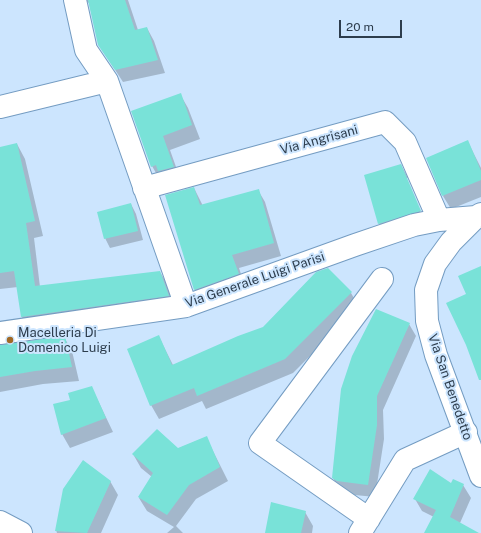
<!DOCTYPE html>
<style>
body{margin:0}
#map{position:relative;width:481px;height:533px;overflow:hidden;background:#cce5fe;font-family:"Public Sans",sans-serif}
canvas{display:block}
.scale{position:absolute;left:339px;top:20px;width:63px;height:18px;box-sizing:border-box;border:2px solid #2d3d4d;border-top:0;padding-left:5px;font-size:12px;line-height:14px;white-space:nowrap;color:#2d3d4d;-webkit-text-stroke:3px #cce5fe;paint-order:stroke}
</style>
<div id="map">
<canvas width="481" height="533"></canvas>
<div class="scale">20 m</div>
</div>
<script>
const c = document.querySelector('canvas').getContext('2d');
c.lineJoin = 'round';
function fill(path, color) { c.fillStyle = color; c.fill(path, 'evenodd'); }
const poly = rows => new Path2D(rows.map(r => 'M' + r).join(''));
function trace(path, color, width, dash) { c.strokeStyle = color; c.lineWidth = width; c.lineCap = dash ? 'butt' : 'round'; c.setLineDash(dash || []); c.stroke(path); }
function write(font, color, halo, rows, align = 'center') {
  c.font = font + ' "Public Sans",sans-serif'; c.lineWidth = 4; c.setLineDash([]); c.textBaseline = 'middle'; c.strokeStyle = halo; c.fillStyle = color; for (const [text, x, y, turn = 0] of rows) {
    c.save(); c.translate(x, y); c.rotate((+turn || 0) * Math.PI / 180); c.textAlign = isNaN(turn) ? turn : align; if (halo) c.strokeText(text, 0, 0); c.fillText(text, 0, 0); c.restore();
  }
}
const shadow = poly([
 [84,0,128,0,138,30,147,28,154,41,165,73,123,82,99,45,89,3],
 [180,94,188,108,200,139,170,150,181,181,160,180,152,166,132,112],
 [468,142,481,168,481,197,451,209,443,196],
 [17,144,25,159,43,236,34,238,40,287,160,272,169,287,177,311,30,332,22,317,18,287,0,289,0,148],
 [401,165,408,178,406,178,422,216,387,237,379,223],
 [194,188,203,206,258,190,265,202,281,256,239,268,245,286,202,302,195,290],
 [131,204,136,214,143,240,110,248,105,238],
 [327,269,351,293,359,307,293,373,206,409,202,401,159,419,151,405,159,337,173,365,264,328],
 [409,324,416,336,383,410,384,439,375,497,345,494,340,491,333,478],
 [64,337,72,351,79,381,43,384,0,392,0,345],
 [92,388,113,432,70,448,62,434,72,401],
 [206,437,228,481,196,499,176,526,183,533,167,533,174,527,147,511,139,498,152,477,141,468,133,454,177,449],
 [110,481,118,495,101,533,57,533,56,530],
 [451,484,463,485,471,498,460,523,472,533,425,533,434,517,422,511,415,499],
 [305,512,313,526,312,533,266,533]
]);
const building = poly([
 [88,0,125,0,135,30,147,27,158,60,115,70,98,45],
 [181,93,192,125,163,136,174,167,158,171,156,165,151,167,131,111],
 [468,140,481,171,481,180,442,196,426,158],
 [17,143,35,221,26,223,35,286,160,271,169,296,21,317,14,271,0,273,0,147],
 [401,164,421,211,378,224,364,175],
 [194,187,200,205,259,189,274,243,232,255,239,274,194,290,165,195],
 [131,203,138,231,104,239,97,212],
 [481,266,481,380,479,380,466,345,446,303,466,294,458,276],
 [328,268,352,292,285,359,197,396,194,388,150,406,127,349,159,335,172,365,238,336,263,327,316,272],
 [376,309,410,323,377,396,377,425,368,485,337,481,332,478,341,389,352,356],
 [65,336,72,367,35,371,0,377,0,345],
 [92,386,106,418,61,435,53,404,70,400,68,393],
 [157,429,178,448,207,436,220,467,189,485,167,515,138,497,153,473,132,454],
 [83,460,111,481,87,533,55,531,63,489],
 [430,469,451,483,453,479,464,484,450,517,479,533,424,533,436,510,413,499],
 [271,502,306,511,301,533,265,533]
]);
const minor = poly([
 [75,0,86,50,107,81,186,306],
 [0,107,107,81],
 [144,188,385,122,405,142,439,220],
 [476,217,451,242,435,264,426,290,427,321,436,355,481,476],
 [0,333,186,306,355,245,414,225,439,220,476,217,481,214],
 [369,519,260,443,382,279],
 [0,522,21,533],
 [360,533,405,460,466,432]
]);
const markers = [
 [10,340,4,"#a16925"]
];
const streetNames = [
 ["Via Angrisani",319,140,-15],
 ["Via Generale Luigi Parisi",255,280,-19],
 ["Via San Benedetto",450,387,71]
];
const poiNames = [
 ["Macelleria Di",18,333],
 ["Domenico Luigi",18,348]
];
fill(shadow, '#0003');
fill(building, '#79e2d8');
trace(minor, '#749cc2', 24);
trace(minor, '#fff', 22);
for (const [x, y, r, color] of markers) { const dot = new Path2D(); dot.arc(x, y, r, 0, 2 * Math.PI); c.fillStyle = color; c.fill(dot); trace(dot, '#cce5fe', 1.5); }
write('13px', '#2d3d4d', '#cce5fe', streetNames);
write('13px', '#2d3d4d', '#cce5fe', poiNames, 'left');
</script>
